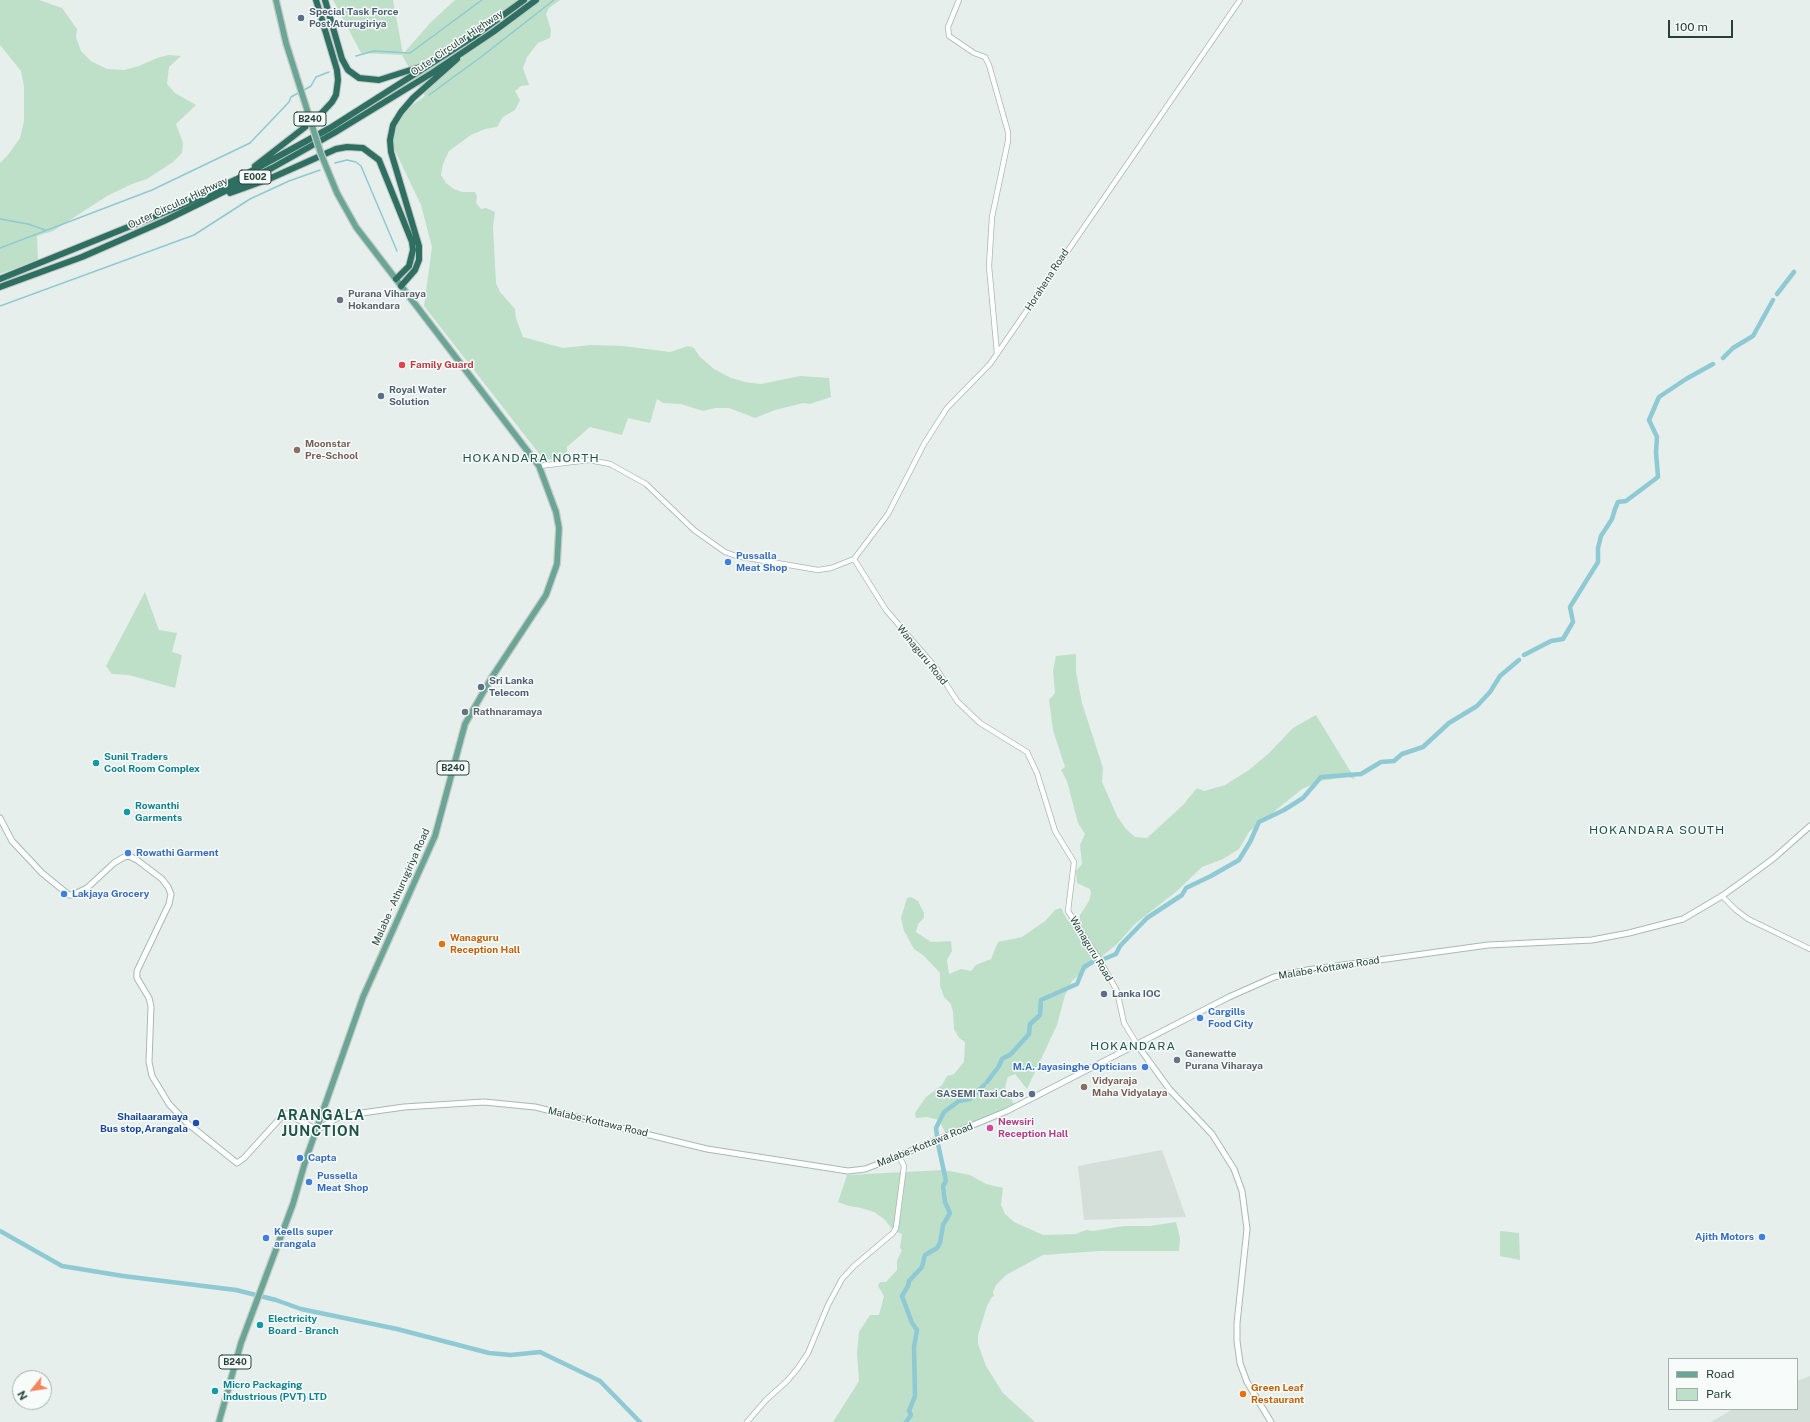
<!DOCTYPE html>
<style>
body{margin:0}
#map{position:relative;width:1810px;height:1422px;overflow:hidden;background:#e6efeb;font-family:"Public Sans",sans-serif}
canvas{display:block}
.legend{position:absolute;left:1668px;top:1358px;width:130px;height:52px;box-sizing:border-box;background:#f7fbf9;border:1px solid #a3b1ad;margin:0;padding:5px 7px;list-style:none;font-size:12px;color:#24423a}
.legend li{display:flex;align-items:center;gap:8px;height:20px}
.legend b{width:20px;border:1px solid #a3b1ad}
.north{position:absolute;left:12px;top:1370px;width:40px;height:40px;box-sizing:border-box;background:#f7fbf9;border:1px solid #a3b1ad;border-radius:50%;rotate:240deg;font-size:11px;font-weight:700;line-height:16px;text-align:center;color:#24423a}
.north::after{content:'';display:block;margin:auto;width:14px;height:18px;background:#f4845f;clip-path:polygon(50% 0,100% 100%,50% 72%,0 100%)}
.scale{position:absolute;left:1668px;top:20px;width:65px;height:18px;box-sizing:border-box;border:2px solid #24423a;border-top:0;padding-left:5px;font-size:12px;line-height:14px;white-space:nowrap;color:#24423a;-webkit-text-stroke:3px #f7fbf9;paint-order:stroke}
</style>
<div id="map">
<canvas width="1810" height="1422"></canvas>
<ul class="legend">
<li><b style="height:5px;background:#6aa596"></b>Road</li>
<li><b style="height:11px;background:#bfe0c8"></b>Park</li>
</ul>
<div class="north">N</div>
<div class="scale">100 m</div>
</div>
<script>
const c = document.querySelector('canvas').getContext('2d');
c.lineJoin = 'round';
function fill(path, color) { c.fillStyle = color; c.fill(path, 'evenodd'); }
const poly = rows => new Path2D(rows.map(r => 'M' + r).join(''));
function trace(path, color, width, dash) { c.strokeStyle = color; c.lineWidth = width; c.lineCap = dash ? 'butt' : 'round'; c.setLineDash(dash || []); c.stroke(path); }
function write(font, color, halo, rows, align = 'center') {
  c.font = font + ' "Public Sans",sans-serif'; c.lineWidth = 3; c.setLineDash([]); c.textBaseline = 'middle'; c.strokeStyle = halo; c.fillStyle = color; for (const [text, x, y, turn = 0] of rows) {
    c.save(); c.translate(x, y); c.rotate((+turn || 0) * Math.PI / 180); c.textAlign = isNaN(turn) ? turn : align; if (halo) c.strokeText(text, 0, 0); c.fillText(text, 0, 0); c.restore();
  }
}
const built = poly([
 [1162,1150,1186,1217,1084,1220,1078,1166],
 [1810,1376,1810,1422,1711,1422,1733,1409,1797,1409,1797,1381]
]);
const green = poly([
 [0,0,39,0,62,8,77,29,76,37,81,51,91,61,107,69,124,70,139,66,157,58,169,55,181,56,169,67,167,84,175,93,196,105,176,124,183,143,182,153,173,162,147,179,132,184,107,196,53,231,37,236,38,260,0,274,0,163,8,155,20,138,24,121,24,86,21,71,0,45],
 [333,0,393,0,403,54,431,22,455,0,560,0,549,8,546,14,551,30,550,38,538,43,527,57,523,68,529,85,521,86,515,91,520,100,515,110,503,117,497,127,485,129,471,135,449,151,443,164,441,175,446,183,454,189,462,192,475,192,477,197,476,203,481,209,486,208,495,212,493,227,496,283,500,292,515,309,516,318,523,337,563,348,591,345,623,346,670,352,688,346,694,348,700,357,714,369,731,378,745,382,761,384,800,376,829,378,831,397,810,404,803,403,775,410,755,418,729,408,715,408,703,411,681,404,663,403,657,399,650,423,628,418,622,435,590,427,567,447,567,455,563,458,544,460,424,306,432,247,421,205,388,136,404,111,425,96,402,55,361,53],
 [145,592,159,630,177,633,172,652,182,655,175,688,129,675,112,674,106,666],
 [1076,654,1076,672,1082,703,1103,768,1102,782,1117,816,1126,829,1135,837,1147,838,1183,805,1197,788,1204,791,1225,785,1249,770,1269,753,1293,728,1316,715,1355,779,1348,777,1320,781,1302,789,1249,832,1239,849,1223,859,1202,867,1177,891,1136,923,1117,944,1072,981,1065,995,1057,1025,1027,1089,1015,1074,1008,1077,1005,1087,1014,1104,946,1134,939,1120,927,1117,916,1118,915,1113,926,1097,942,1085,947,1076,954,1074,964,1062,965,1042,959,1038,954,1029,953,1012,951,1004,944,997,940,986,940,973,923,955,914,949,904,931,901,918,907,898,911,897,918,901,924,913,924,918,918,924,916,932,931,942,951,941,952,951,947,960,949,974,961,969,971,971,976,965,991,959,998,942,1022,937,1045,921,1055,910,1061,908,1068,921,1080,919,1080,915,1089,901,1091,893,1090,889,1077,883,1076,871,1082,864,1080,845,1085,834,1078,823,1067,781,1061,770,1065,767,1053,730,1049,700,1055,693,1053,671,1056,656],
 [944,1170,970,1175,986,1184,1003,1188,1001,1205,1005,1214,1014,1222,1043,1235,1076,1234,1086,1230,1093,1231,1124,1226,1150,1226,1176,1222,1180,1238,1179,1251,1100,1251,1043,1255,1006,1275,996,1285,993,1292,994,1296,992,1297,987,1306,978,1335,978,1344,986,1366,1003,1393,1035,1422,833,1422,859,1381,857,1353,859,1332,870,1315,879,1315,884,1296,878,1286,880,1282,886,1282,897,1270,897,1261,902,1250,900,1248,902,1234,894,1231,884,1219,874,1212,861,1208,849,1206,838,1202,847,1175],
 [1500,1231,1519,1233,1520,1260,1500,1256]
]);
const stream = poly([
 [356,56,374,51,410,53,482,0],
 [304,90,311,86,316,77,329,72],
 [429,95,481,57,554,0],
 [335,163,347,160,356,162,361,166,397,251],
 [0,219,28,224,45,230],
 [0,248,152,190,250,143,289,102,291,97,300,92],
 [0,306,194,235,250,199,289,181,320,170]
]);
const canal = poly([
 [1777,294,1794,272],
 [1723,358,1733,348,1753,336,1773,300],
 [1524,655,1551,641,1563,639,1573,622,1570,607,1598,562,1598,548,1601,536,1612,519,1615,509,1618,502,1626,501,1658,477,1656,452,1657,437,1649,420,1659,397,1686,379,1713,364],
 [1104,959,1116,954,1120,946,1147,918,1182,895,1186,888,1211,876,1239,860,1250,842,1259,822,1284,810,1303,798,1321,777,1361,774,1381,762,1394,761,1402,754,1423,747,1449,723,1477,706,1490,692,1500,676,1519,660],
 [987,1082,999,1066,1002,1059,1011,1054,1029,1034,1030,1024,1040,1015,1041,1000,1077,984,1084,967,1096,960],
 [937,1136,936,1128,944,1112,959,1101,970,1099,984,1085],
 [0,1231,62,1266,123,1276,236,1290,276,1300,301,1309,397,1329,489,1353,511,1355,540,1352,600,1381,640,1422],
 [906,1422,911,1415,909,1411,915,1396,914,1347,917,1330,912,1323,902,1296,908,1286,909,1281,922,1267,925,1255,937,1248,940,1243,943,1225,950,1213,945,1202,943,1186,946,1181,938,1144]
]);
const tertiary = poly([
 [959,0,948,27,949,36,974,53,985,57,989,65,1008,132,1008,141,992,217,989,266,997,353],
 [539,466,589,460,610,464,646,484,694,530,725,552,736,556,818,570,831,568,854,559,886,610,936,668,957,701,980,723,1027,752,1037,773,1055,831,1074,862,1068,911,1099,959,1117,991,1124,1023,1138,1046],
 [854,559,888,514,924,444,947,408,990,364,1240,0],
 [1722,896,1736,910,1748,919,1810,949],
 [747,1422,766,1400,787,1381,798,1368,808,1353,828,1305,842,1279,854,1266,893,1233,896,1228,904,1166,899,1156]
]);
const secondary = poly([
 [0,818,12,841,42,873,69,895,73,895,87,888,114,863,124,857,129,856,137,860,162,879,168,887,171,894,169,904,137,971,137,978,149,998,151,1006,149,1062,152,1076,169,1104,187,1123,237,1163,244,1158,284,1114,288,1114,317,1130,337,1118,362,1113,404,1107,484,1102,535,1107,707,1149,848,1171,865,1169,881,1163,1007,1111,1229,997,1274,977,1307,970,1488,945,1592,940,1629,933,1683,919,1722,896,1747,878,1774,858,1810,826],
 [1138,1046,1170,1090,1212,1134,1234,1169,1242,1191,1247,1229,1237,1323,1237,1341,1240,1363,1247,1382,1271,1422]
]);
const primary = poly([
 [276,0,286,43],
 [219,1422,241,1343,293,1204,306,1159,363,997,435,836,465,724,492,677,546,595,557,564,559,528,556,512,539,466,356,227,337,193]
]);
const motorway = poly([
 [325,0,342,59,348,70,359,78,379,80,423,66],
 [255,166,318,117,332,102,336,95,338,80,337,70,316,0],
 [230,193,269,179,336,149,347,147,363,148,379,160,412,242,413,250,409,266,396,279],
 [0,279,180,206,239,178,330,128,473,37,524,0],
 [401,286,415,270,419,260,419,246,391,152,390,140,393,125,401,112,413,98,457,59],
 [0,287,82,257,164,221,272,168,334,133,432,73,493,32,536,0]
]);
const primaryBridge = poly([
 [286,43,321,154,337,193]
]);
const markers = [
 [301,18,4,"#5c6f8a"],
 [340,300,4,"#6b7280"],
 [402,365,4,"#e0444e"],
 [381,396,4,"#5c6f8a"],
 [297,450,4,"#8d6e63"],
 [728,562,4,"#3f7fe0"],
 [481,687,4,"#5c6f8a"],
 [465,712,4,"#6b7280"],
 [96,763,4,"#0f9aa8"],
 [127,812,4,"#0f9aa8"],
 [128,853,4,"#3f7fe0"],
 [64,894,4,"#3f7fe0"],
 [442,944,4,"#e8710a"],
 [1104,994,4,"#5c6f8a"],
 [1200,1018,4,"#3f7fe0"],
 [1177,1060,4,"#6b7280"],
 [1145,1067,4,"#3f7fe0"],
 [1084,1087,4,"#8d6e63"],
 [1032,1094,4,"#5c6f8a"],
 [196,1123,4,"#1a4fb4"],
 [990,1128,4,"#d1479c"],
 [300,1158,4,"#3f7fe0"],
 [309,1182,4,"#3f7fe0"],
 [1762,1237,4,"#3f7fe0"],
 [266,1238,4,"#3f7fe0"],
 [260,1325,4,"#0f9aa8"],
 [215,1391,4,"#0f9aa8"],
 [1243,1394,4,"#e8710a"]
];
const shields = [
 [310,119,32],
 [255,177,32],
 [453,768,32],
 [235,1362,32]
];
const shieldNames = [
 ["B240",310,119],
 ["E002",255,177],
 ["B240",453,768],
 ["B240",235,1362]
];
const serviceNames = [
 ["Special Task Force",309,12],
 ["Post Aturugiriya",309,24],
 ["Royal Water",389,390],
 ["Solution",389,402],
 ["Sri Lanka",489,681],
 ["Telecom",489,693],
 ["Lanka IOC",1112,994],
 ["SASEMI Taxi Cabs",1024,1094,"right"]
];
const streetNames = [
 ["Outer Circular Highway",457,43,-34],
 ["Outer Circular Highway",178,203,-25],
 ["Horahena Road",1047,280,-57],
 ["Wanaguru Road",922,655,51],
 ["Malabe - Athurugiriya Road",401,887,-66],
 ["Wanaguru Road",1091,949,59],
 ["Malabe-Kottawa Road",1329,968,-9],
 ["Malabe-Kottawa Road",598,1122,13],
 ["Malabe-Kottawa Road",925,1145,-22]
];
const worshipNames = [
 ["Purana Viharaya",348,294],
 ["Hokandara",348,306],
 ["Rathnaramaya",473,712],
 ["Ganewatte",1185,1054],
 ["Purana Viharaya",1185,1066]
];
const healthNames = [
 ["Family Guard",410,365]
];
const educationNames = [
 ["Moonstar",305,444],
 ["Pre-School",305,456],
 ["Vidyaraja",1092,1081],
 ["Maha Vidyalaya",1092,1093]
];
const shopNames = [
 ["Pussalla",736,556],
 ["Meat Shop",736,568],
 ["Rowathi Garment",136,853],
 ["Lakjaya Grocery",72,894],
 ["Cargills",1208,1012],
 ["Food City",1208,1024],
 ["M.A. Jayasinghe Opticians",1137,1067,"right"],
 ["Capta",308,1158],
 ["Pussella",317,1176],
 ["Meat Shop",317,1188],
 ["Keells super",274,1232],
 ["arangala",274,1244],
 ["Ajith Motors",1754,1237,"right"]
];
const cultureNames = [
 ["Sunil Traders",104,757],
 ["Cool Room Complex",104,769],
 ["Rowanthi",135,806],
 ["Garments",135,818],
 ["Electricity",268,1319],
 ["Board - Branch",268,1331],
 ["Micro Packaging",223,1385],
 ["Industrious (PVT) LTD",223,1397]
];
const foodNames = [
 ["Wanaguru",450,938],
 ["Reception Hall",450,950],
 ["Green Leaf",1251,1388],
 ["Restaurant",1251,1400]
];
const transitNames = [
 ["Shailaaramaya",188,1117],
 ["Bus stop,Arangala",188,1129]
];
const hotelNames = [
 ["Newsiri",998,1122],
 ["Reception Hall",998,1134]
];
const quarterNames = [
 ["HOKANDARA NORTH",531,458],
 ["HOKANDARA SOUTH",1657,830],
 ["HOKANDARA",1133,1046]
];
const districtNames = [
 ["ARANGALA",321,1116],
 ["JUNCTION",321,1132]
];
fill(built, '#d4dfda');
fill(green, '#bfe0c8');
trace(stream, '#8ec9d4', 1.5);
trace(canal, '#8ec9d4', 4.5);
trace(tertiary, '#a8b8b2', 6);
trace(secondary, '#a4bbb3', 7);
trace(primary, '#c2cac8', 8);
trace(motorway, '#c2cac8', 8);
trace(tertiary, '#fff', 4.5);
trace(secondary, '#fff', 5);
trace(primary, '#6aa596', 5.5);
trace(motorway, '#2f6f62', 6);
trace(primaryBridge, '#c2cac8', 8, []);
trace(primaryBridge, '#6aa596', 5.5);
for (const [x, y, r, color] of markers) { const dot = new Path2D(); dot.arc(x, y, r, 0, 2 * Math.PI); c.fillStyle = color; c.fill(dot); trace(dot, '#f7fbf9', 1.5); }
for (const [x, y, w] of shields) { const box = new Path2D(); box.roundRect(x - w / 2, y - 7, w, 14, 3); c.fillStyle = '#f7fbf9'; c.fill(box); trace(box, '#24423a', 1); }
write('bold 9px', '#24423a', null, shieldNames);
write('bold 10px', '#4e5e75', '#f7fbf9', serviceNames, 'left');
write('10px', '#24423a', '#f7fbf9', streetNames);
write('bold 10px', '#5b616d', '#f7fbf9', worshipNames, 'left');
write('bold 10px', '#be3a42', '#f7fbf9', healthNames, 'left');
write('bold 10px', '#785e54', '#f7fbf9', educationNames, 'left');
write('bold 10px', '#366cbe', '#f7fbf9', shopNames, 'left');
write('bold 10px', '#0d838f', '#f7fbf9', cultureNames, 'left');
write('bold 10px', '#c56008', '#f7fbf9', foodNames, 'left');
write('bold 10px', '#164399', '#f7fbf9', transitNames, 'right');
write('bold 10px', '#b23c85', '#f7fbf9', hotelNames, 'left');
c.letterSpacing = '1px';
write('12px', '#1f5548', '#f7fbf9', quarterNames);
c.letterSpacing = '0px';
c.letterSpacing = '1px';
write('bold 14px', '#1f5548', '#f7fbf9', districtNames);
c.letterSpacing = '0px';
</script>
